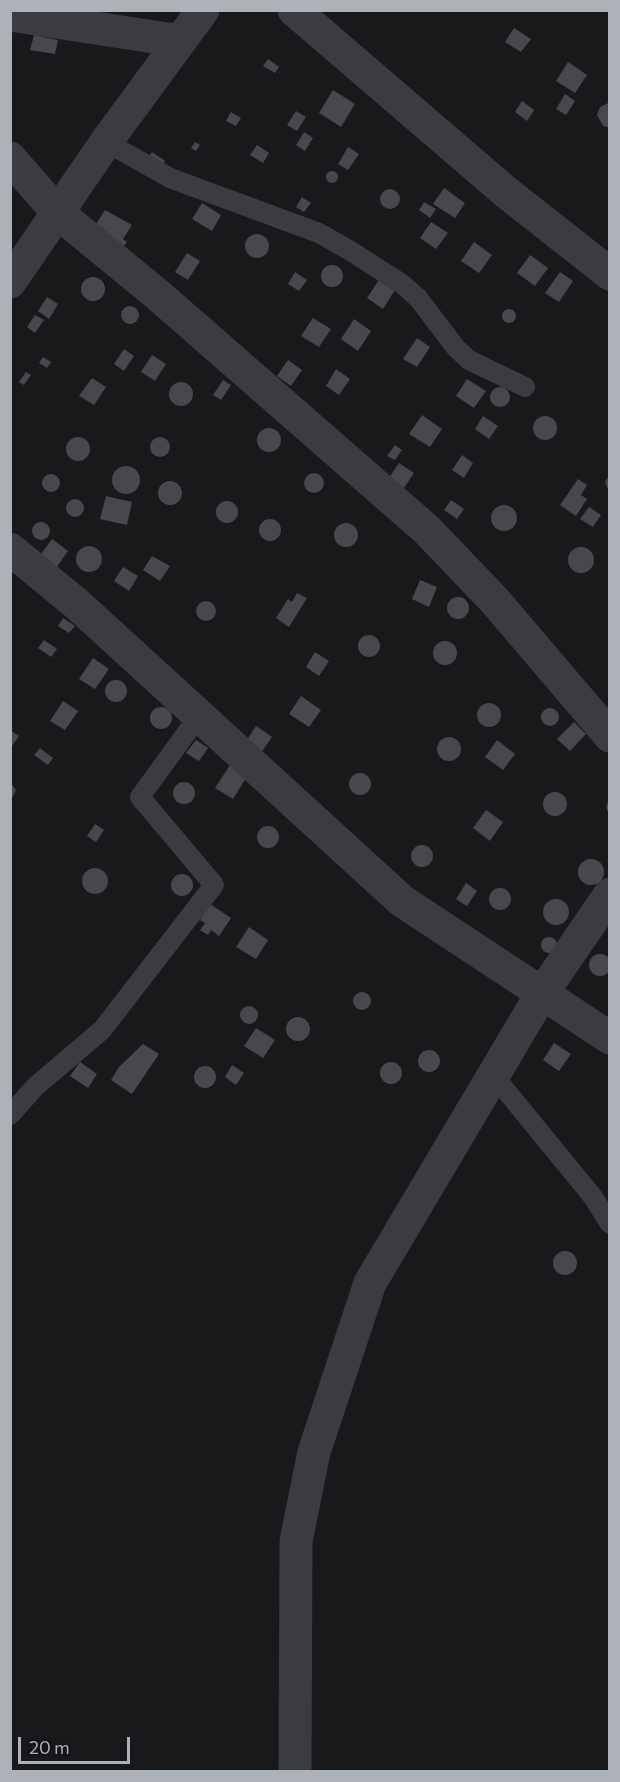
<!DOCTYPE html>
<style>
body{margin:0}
#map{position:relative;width:620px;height:1782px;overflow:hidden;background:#19191b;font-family:Commissioner,sans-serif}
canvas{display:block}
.frame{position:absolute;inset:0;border:12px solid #adb2b9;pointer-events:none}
.scale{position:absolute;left:18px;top:1737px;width:112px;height:27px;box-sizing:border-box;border:3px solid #adb2b9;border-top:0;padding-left:8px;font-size:18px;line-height:21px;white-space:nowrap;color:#adb2b9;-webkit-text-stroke:4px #141416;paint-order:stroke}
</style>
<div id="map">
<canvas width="620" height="1782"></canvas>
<div class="frame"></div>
<div class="scale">20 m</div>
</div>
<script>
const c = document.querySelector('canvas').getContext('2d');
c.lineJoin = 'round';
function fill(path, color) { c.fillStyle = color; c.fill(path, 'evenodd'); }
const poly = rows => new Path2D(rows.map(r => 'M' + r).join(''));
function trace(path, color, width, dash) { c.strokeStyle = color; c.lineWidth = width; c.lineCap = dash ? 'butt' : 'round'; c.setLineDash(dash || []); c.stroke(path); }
const building = poly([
 [514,28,531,39,521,52,505,42],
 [34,35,58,40,55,54,30,50],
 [268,59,279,67,275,73,263,66],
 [568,62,587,75,575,93,556,81],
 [333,90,355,104,341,127,319,113],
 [565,94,575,101,566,115,556,109],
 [522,101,534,110,527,121,515,112],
 [610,102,610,128,603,126,597,115,600,107],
 [296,111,306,117,297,131,287,125],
 [231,112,241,118,236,126,226,121],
 [304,132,313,138,305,151,296,145],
 [195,142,200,145,196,151,191,148],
 [257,145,269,153,263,163,250,155],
 [348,147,359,154,348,170,338,164],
 [152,152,165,161,160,168,147,159],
 '326 177a6 6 0 1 1 12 0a6 6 0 1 1-12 0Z',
 [444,188,465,203,455,218,433,204],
 '380 199a10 10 0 1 1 20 0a10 10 0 1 1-20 0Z',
 [302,197,311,203,304,212,296,207],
 [424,202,436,209,430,218,419,210],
 [202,203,221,215,212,231,192,219],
 [105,210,132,225,123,239,127,242,124,246,103,232,104,229,96,224],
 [431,222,448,233,436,249,420,238],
 '245 246a12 12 0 1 1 24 0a12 12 0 1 1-24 0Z',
 [474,242,492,255,479,273,461,261],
 [187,253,200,261,188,280,175,272],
 [530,255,548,268,535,286,517,273],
 '321 276a11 11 0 1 1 22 0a11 11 0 1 1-22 0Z',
 [295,272,307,280,299,291,288,284],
 [560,272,573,281,559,302,545,293],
 '81 289a12 12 0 1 1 24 0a12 12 0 1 1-24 0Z',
 [379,280,395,290,383,309,367,298],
 [47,297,58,304,49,319,38,311],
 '121 315a9 9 0 1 1 18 0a9 9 0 1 1-18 0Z',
 '502 316a7 7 0 1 1 14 0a7 7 0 1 1-14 0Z',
 [35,315,44,320,35,333,27,327],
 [313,318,331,329,319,347,301,336],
 [354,319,371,331,358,351,341,339],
 [417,338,430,347,417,367,403,359],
 [124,349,134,356,124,371,114,364],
 [152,355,166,364,155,381,141,372],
 [43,357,51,362,47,368,39,363],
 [288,360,302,370,291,386,277,376],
 [336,369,350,379,339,395,326,386],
 [26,372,31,375,24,385,19,382],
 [92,378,106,387,94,405,79,396],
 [467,379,486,391,474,408,456,396],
 [223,380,231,385,221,400,213,395],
 '169 394a12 12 0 1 1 24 0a12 12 0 1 1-24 0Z',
 '490 397a10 10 0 1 1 20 0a10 10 0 1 1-20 0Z',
 [422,415,442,429,430,447,409,434],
 [483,416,498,426,489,439,475,429],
 '533 428a12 12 0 1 1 24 0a12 12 0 1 1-24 0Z',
 '257 440a12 12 0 1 1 24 0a12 12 0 1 1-24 0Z',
 '66 449a12 12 0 1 1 24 0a12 12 0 1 1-24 0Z',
 '150 447a10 10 0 1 1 20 0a10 10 0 1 1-20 0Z',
 [395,445,402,450,395,460,387,456],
 [462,455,473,463,464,478,452,470],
 [399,463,414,473,404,488,389,478],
 '112 480a14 14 0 1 1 28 0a14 14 0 1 1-28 0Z',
 '304 483a10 10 0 1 1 20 0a10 10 0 1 1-20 0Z',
 [610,474,610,494,605,482],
 '42 483a9 9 0 1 1 18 0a9 9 0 1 1-18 0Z',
 [578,479,587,485,581,495,587,499,576,516,560,505],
 '158 493a12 12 0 1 1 24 0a12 12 0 1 1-24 0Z',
 [106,496,132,502,127,525,100,519],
 '66 508a9 9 0 1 1 18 0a9 9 0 1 1-18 0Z',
 [451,500,464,509,457,519,444,510],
 '216 512a11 11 0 1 1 22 0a11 11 0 1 1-22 0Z',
 '491 518a13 13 0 1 1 26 0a13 13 0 1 1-26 0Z',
 [589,507,601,515,593,527,580,519],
 '259 530a11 11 0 1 1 22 0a11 11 0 1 1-22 0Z',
 '32 531a9 9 0 1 1 18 0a9 9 0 1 1-18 0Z',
 '334 535a12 12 0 1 1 24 0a12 12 0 1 1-24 0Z',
 [52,539,68,551,56,568,39,557],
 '76 559a13 13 0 1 1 26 0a13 13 0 1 1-26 0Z',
 '568 560a13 13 0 1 1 26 0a13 13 0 1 1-26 0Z',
 [152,556,170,566,160,581,143,570],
 [123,567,138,576,129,591,114,581],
 [420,580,437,587,429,607,412,599],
 [297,593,307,598,289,627,276,618,288,599,292,602],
 '447 608a11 11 0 1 1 22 0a11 11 0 1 1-22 0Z',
 '196 611a10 10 0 1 1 20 0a10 10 0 1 1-20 0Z',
 [63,618,75,626,69,633,58,626],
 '358 646a11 11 0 1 1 22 0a11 11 0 1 1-22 0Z',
 [44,640,57,649,51,657,38,648],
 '433 653a12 12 0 1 1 24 0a12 12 0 1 1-24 0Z',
 [315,652,329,661,319,676,306,667],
 [93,658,109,669,95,689,79,679],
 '105 691a11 11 0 1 1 22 0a11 11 0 1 1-22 0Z',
 [301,696,321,710,309,727,289,714],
 [63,701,78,711,65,730,50,721],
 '477 715a12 12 0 1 1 24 0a12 12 0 1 1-24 0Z',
 '150 718a11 11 0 1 1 22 0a11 11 0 1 1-22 0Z',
 '541 717a9 9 0 1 1 18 0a9 9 0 1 1-18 0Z',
 [574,722,586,734,570,751,557,739],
 [256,726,272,737,261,753,245,743],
 [10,730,19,736,10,749],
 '437 749a12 12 0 1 1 24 0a12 12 0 1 1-24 0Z',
 [196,740,208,748,199,761,186,753],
 [497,740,515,754,503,770,485,757],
 [40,748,53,758,48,765,34,755],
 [232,762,249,773,233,799,215,788],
 '349 784a11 11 0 1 1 22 0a11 11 0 1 1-22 0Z',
 '173 793a11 11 0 1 1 22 0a11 11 0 1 1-22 0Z',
 [10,782,16,790,10,802],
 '543 804a12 12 0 1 1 24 0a12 12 0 1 1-24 0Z',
 [610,796,610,817,606,807],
 [486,810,503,822,490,841,473,828],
 [95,824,104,830,96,842,87,836],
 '257 837a11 11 0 1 1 22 0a11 11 0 1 1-22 0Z',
 '411 856a11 11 0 1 1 22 0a11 11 0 1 1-22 0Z',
 '578 872a13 13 0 1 1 26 0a13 13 0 1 1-26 0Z',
 '82 881a13 13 0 1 1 26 0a13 13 0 1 1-26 0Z',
 '171 885a11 11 0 1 1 22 0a11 11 0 1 1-22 0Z',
 [466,883,477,891,467,906,456,899],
 '489 899a11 11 0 1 1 22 0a11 11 0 1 1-22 0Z',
 '543 912a13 13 0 1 1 26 0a13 13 0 1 1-26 0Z',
 [210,904,231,918,219,936,211,930,208,935,200,930,205,923,200,920],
 [249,927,268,940,256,959,236,947],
 '541 945a8 8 0 1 1 16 0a8 8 0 1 1-16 0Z',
 '589 965a11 11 0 1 1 22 0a11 11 0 1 1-22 0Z',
 '353 1001a9 9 0 1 1 18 0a9 9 0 1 1-18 0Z',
 '240 1015a9 9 0 1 1 18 0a9 9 0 1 1-18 0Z',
 '286 1029a12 12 0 1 1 24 0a12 12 0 1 1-24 0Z',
 [256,1028,275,1040,263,1058,244,1046],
 [554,1043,571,1054,559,1071,543,1060],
 [143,1044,159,1054,132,1094,111,1080,119,1067],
 '418 1061a11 11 0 1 1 22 0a11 11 0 1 1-22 0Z',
 '380 1073a11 11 0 1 1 22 0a11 11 0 1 1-22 0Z',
 [80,1062,97,1074,88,1088,70,1076],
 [232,1065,244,1073,236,1085,225,1077],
 '194 1077a11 11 0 1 1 22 0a11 11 0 1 1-22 0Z',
 '553 1263a12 12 0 1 1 24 0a12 12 0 1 1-24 0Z'
]);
const lane = poly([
 [106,142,170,178,319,233,349,250,402,284,418,298,456,348,469,360,525,387],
 [494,1076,593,1197,610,1224],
 [10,1115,36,1086,102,1030,214,885,140,797,198,717]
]);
const street = poly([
 [294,10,507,193,610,274],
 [10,15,180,41],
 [10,158,58,213,158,295,427,530,495,601,610,736],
 [10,282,106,142,203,10],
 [10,549,78,605,402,901,610,1038],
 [295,1772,296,1541,314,1452,370,1283,541,995,610,894]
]);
fill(building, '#47484b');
trace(lane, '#3b3c40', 20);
trace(street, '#3b3c40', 33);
</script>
